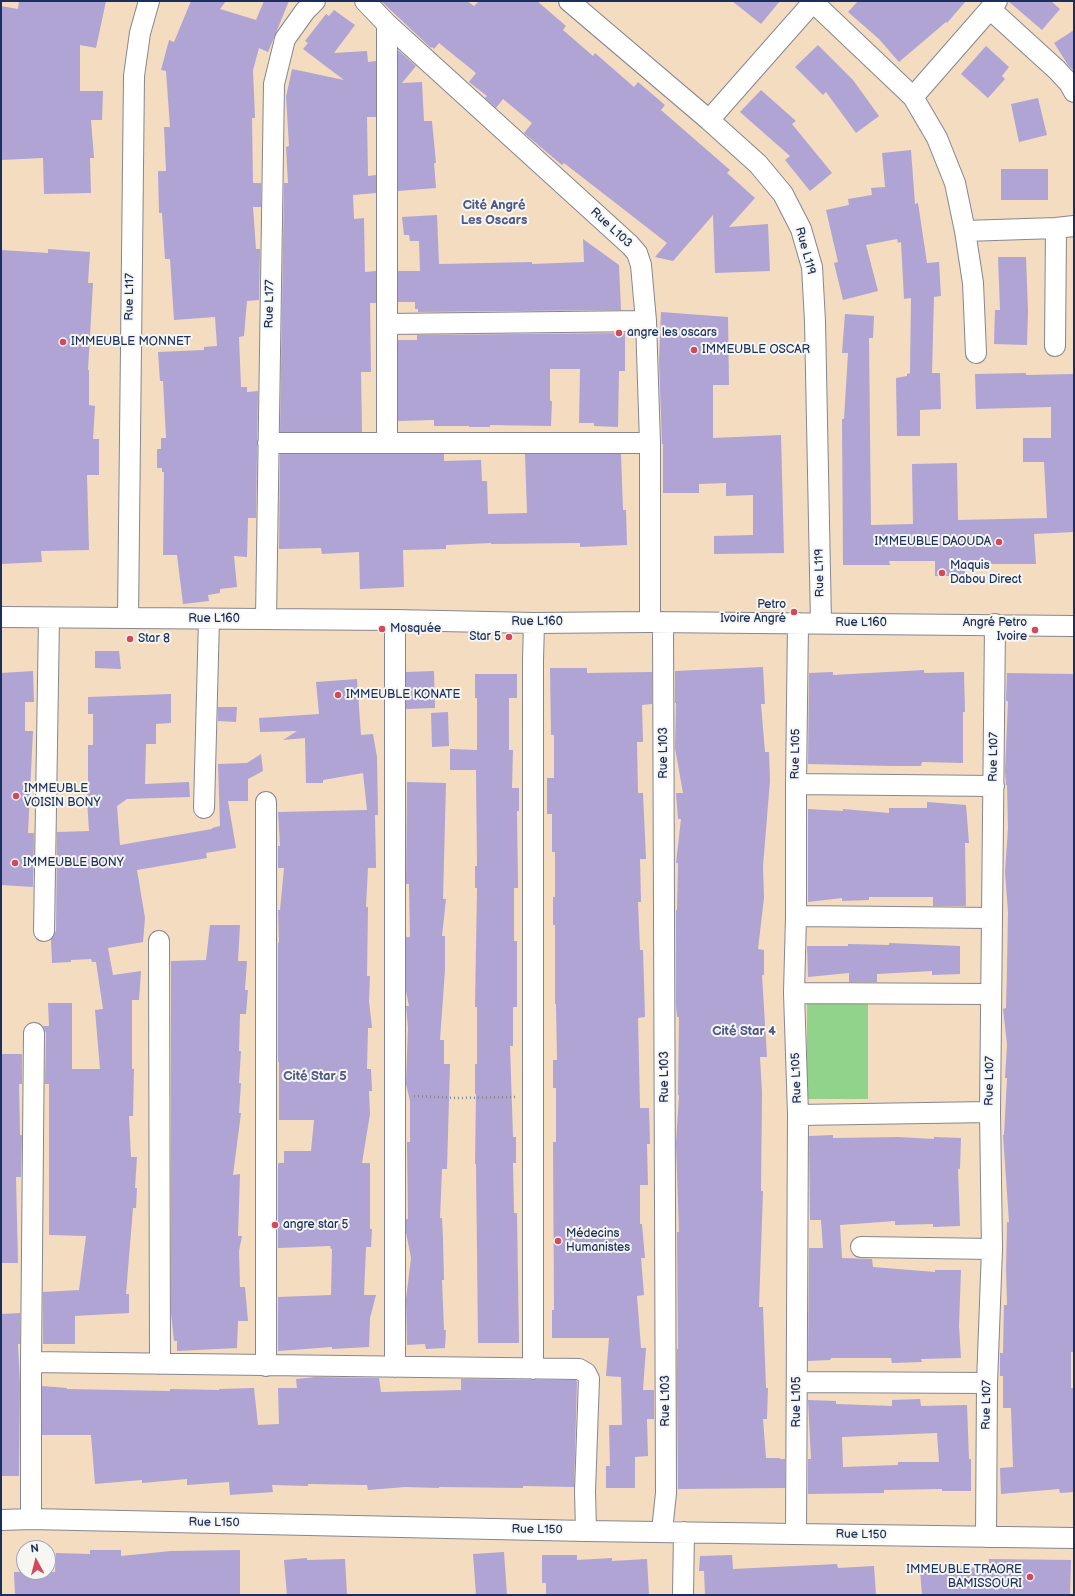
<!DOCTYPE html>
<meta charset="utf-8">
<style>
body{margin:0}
#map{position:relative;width:1075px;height:1596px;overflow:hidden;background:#f3dcc0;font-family:"Balsamiq Sans",sans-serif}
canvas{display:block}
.frame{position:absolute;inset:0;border:2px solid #1b2f5e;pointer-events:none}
.north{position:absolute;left:16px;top:1540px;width:40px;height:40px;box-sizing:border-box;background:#f6f6f2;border:1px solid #9ea6b7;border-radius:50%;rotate:353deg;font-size:11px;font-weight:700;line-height:16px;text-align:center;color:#1b2f5e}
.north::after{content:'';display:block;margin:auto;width:14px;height:18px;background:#d1495b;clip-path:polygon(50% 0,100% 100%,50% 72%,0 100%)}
</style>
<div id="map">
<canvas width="1075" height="1596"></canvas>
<div class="frame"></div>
<div class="north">N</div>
</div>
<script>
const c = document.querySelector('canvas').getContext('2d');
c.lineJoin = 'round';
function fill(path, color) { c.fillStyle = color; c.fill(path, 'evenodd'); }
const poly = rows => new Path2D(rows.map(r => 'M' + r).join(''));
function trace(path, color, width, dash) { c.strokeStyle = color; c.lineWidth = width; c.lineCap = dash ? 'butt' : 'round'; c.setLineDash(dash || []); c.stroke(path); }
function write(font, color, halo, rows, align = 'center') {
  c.font = font + ' "Balsamiq Sans",sans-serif'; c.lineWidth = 4; c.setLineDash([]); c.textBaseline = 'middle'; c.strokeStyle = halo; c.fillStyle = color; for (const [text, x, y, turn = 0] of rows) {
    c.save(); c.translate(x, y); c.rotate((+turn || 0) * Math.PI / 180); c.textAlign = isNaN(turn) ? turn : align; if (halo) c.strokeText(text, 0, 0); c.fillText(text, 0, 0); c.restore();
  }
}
const green = poly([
 [807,998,868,998,868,1099,807,1099]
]);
const building = poly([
 [19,1,106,1,96,48,80,45,80,91,103,91,102,120,91,120,94,158,90,158,91,193,44,194,43,158,1,160,1,6,18,9],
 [191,1,226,1,220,9,256,20,264,1,289,1,268,52,259,48,253,70,255,118,252,118,253,183,261,183,261,207,253,207,256,249,260,249,259,300,247,301,244,336,239,337,241,387,247,387,247,392,258,391,256,518,248,518,247,557,234,556,237,587,220,589,220,593,208,595,209,601,183,604,177,555,163,555,164,472,162,472,162,468,157,468,157,449,161,449,161,438,166,438,163,381,160,381,158,352,204,350,204,347,217,346,215,317,174,320,170,259,165,259,162,213,159,213,158,171,166,171,164,127,170,127,166,71,161,70,169,40,174,42],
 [381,1,467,1,474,6,479,1,537,1,566,26,563,30,593,56,595,53,634,87,638,82,665,105,661,110,730,170,727,173,755,198,729,227,768,224,770,271,715,273,713,215,673,261,655,257,667,243,564,163,562,165,524,133,532,123,503,99,496,108,485,98,487,96,469,82,476,73,439,43,434,49,432,47,431,48],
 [732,1,780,1,761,24],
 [858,1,966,1,947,23,946,22,899,62,879,39,848,12],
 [1008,1,1051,1,1060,9,1042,30],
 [334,10,355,25,334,53,367,51,368,62,376,61,376,117,367,117,368,176,376,175,376,193,353,195,354,219,364,218,365,272,376,271,376,303,370,303,371,372,361,372,362,432,280,432,284,183,288,183,286,147,289,146,286,97,292,69,344,80,303,49,308,43,305,41,326,14,329,16],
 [1074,30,1074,71,1068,65,1054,43],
 [818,45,853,80,879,116,856,133,826,92,823,95,795,67],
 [986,46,1009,67,1002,76,1005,79,988,98,961,74],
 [398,50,416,66,402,83,422,82,424,121,432,121,436,163,434,163,436,188,398,191],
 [761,90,796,121,792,124,832,173,810,191,785,160,790,156,740,112],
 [1038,98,1047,135,1019,142,1011,104],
 [911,150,915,204,918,203,927,263,939,262,941,296,934,297,932,373,940,373,941,409,920,410,920,436,897,436,896,378,907,376,907,374,910,373,911,298,904,299,901,242,898,243,897,239,866,245,878,291,843,300,834,263,838,262,826,210,849,205,848,199,872,195,871,188,885,187,882,153],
 [1001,169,1048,169,1048,200,1001,200],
 [437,215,439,264,532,262,532,264,584,262,583,239,619,265,621,310,418,312,418,309,415,309,415,302,398,302,398,271,420,271,419,241,410,241,409,235,404,235,402,217],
 [48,249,90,252,88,283,93,283,88,370,89,370,89,405,95,406,93,439,99,439,99,475,87,475,89,550,41,551,42,562,1,564,1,250,48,253],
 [998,257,1026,257,1028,311,1027,345,994,344,995,310,1000,310],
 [661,312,728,317,729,385,713,385,713,438,781,435,784,553,714,554,714,536,753,535,753,495,726,496,726,483,699,484,699,493,663,493,663,444,662,444,659,360],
 [845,314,874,316,873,338,869,338,871,525,913,524,912,464,957,463,958,520,1047,518,1044,462,1023,462,1023,438,1051,438,1051,407,976,409,975,374,1026,373,1026,375,1074,374,1074,532,1034,534,1036,564,965,564,965,576,935,576,935,561,889,561,890,565,843,565,842,419,844,419,848,353,842,353],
 [625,333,625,371,619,371,618,427,594,426,594,423,579,423,580,369,550,369,550,401,552,401,551,426,490,425,490,427,469,427,469,426,434,426,434,420,398,421,398,340,417,340,417,335],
 [280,454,444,454,444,461,481,460,482,481,487,481,488,514,527,513,525,454,621,454,623,510,626,510,627,545,580,547,580,543,491,544,491,543,446,545,446,549,403,550,404,587,360,589,359,552,322,554,321,548,279,549],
 [95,651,119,651,121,669,95,668],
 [763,667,765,704,761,704,765,752,769,752,770,781,763,866,764,898,758,949,764,950,764,975,762,975,767,1057,760,1057,762,1093,761,1191,763,1191,759,1307,763,1307,766,1388,768,1388,767,1419,763,1419,766,1458,780,1458,780,1459,785,1459,785,1488,678,1489,677,1389,677,1349,678,1349,677,1232,679,1232,676,1143,679,1095,678,1095,679,1017,677,1017,676,1005,676,910,677,910,678,863,676,863,681,819,678,819,676,793,683,793,675,748,676,703,675,703,675,671],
 [550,668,587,668,587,673,652,672,652,704,642,705,643,742,637,742,638,793,643,793,646,859,640,859,641,902,638,902,640,950,643,950,645,1017,638,1018,640,1108,649,1108,650,1144,647,1144,648,1185,640,1185,640,1224,642,1224,645,1258,641,1258,644,1295,637,1296,641,1348,646,1348,643,1390,654,1390,654,1419,647,1419,648,1456,635,1457,635,1488,606,1488,606,1466,610,1466,609,1425,622,1425,621,1377,606,1376,609,1338,552,1338,552,1310,554,1310,553,1142,556,1142,556,1088,553,1088,553,1060,557,1060,556,1004,555,1004,555,925,553,925,553,897,555,897,555,852,552,852,552,814,547,814,547,778,554,778,554,735,551,735],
 [924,670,924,673,964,672,965,712,963,712,963,763,922,762,921,766,893,766,808,764,809,673,833,672,833,675],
 [33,671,34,702,25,702,25,731,33,731,28,833,34,833,33,887,1,885,1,673],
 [434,671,435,708,406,709,406,672],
 [1007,673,1074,674,1074,1352,1071,1352,1071,1388,1074,1388,1074,1492,1060,1493,1059,1489,1001,1494,1000,1468,1013,1467,1011,1408,1003,1408,1003,1376,1000,1376,1000,1353,1003,1353,1004,1305,1007,1305,1006,1269,1007,1222,1009,1222,1003,1135,1004,1135,1007,1078,1005,1078,1007,1044,1003,1009,1006,1008,1007,967,1008,912,1005,872,1008,828,1007,785,1006,785,1005,771,1008,701,1006,701],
 [475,674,517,674,517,698,509,698,509,750,513,750,512,788,519,788,519,811,517,811,518,888,514,888,514,941,517,941,517,1007,513,1007,513,1046,510,1046,513,1137,516,1137,516,1163,513,1163,514,1213,517,1213,519,1343,478,1343,476,1164,475,1164,476,1094,475,1094,475,1064,477,1064,477,1007,475,1007,477,888,475,888,475,866,477,866,476,770,450,770,450,749,477,750,477,698,475,698],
 [357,679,361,735,373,734,377,757,378,815,375,815,376,868,368,868,366,907,368,907,367,976,370,976,369,1001,372,1028,368,1028,367,1069,371,1069,372,1091,369,1091,370,1114,362,1163,370,1163,370,1229,372,1229,371,1247,366,1247,364,1295,376,1295,370,1318,369,1347,332,1349,332,1347,278,1351,278,1297,331,1295,332,1249,331,1249,330,1246,278,1248,278,1163,284,1163,284,1151,311,1151,314,1120,279,1120,279,1062,278,1062,278,942,279,943,278,910,280,910,284,868,278,868,278,846,280,846,278,812,367,810,363,773,323,780,323,783,306,783,305,738,283,740,297,731,260,732,259,718,319,714,316,682],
 [171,694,171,723,156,724,156,744,146,744,145,784,189,782,190,797,127,799,117,806,120,845,212,829,212,828,220,826,218,764,247,763,261,754,263,771,248,779,248,801,228,801,236,848,206,853,207,858,137,870,145,918,143,942,108,948,113,975,141,971,139,1000,132,1000,132,1069,134,1069,133,1116,129,1116,131,1157,137,1157,135,1188,137,1188,136,1208,133,1208,126,1294,129,1294,129,1313,75,1316,75,1344,43,1344,43,1292,79,1290,86,1236,49,1235,49,1084,45,1084,46,1033,43,1026,49,1026,48,1003,72,1003,72,1069,100,1069,95,1010,103,1009,96,962,92,962,91,959,71,960,71,962,52,963,51,939,56,931,57,832,89,831,86,784,88,784,88,745,93,745,93,714,88,714,88,697],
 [218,707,237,707,236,722,218,721],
 [448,712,449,746,432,747,431,713],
 [407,782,446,783,443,899,446,899,442,936,445,936,445,970,440,1040,444,1040,444,1064,450,1064,447,1169,442,1169,440,1218,442,1218,443,1239,444,1280,442,1280,444,1330,446,1330,445,1348,426,1349,425,1344,407,1345,406,1299,411,1258,406,1232,406,1219,408,1219,407,1142,410,1142,410,1101,406,1084,408,1028,406,1006,409,1006,406,991,406,937,410,937,409,884,406,884],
 [927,802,966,805,969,843,965,843,966,906,933,906,933,897,869,897,869,900,842,901,842,898,808,902,808,809,843,811,843,809,889,813,889,808,927,808],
 [210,925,240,925,238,961,247,961,245,990,248,990,246,1014,240,1014,239,1051,241,1051,239,1083,241,1083,239,1113,241,1113,233,1175,240,1174,238,1236,242,1236,239,1251,240,1287,245,1287,248,1321,238,1321,237,1348,177,1351,177,1341,174,1341,171,1313,171,961,206,960],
 [889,943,960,946,960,974,932,975,932,971,877,974,877,982,849,982,849,973,808,977,807,946,848,946,848,944,889,945],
 [1,1054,22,1054,22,1084,19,1084,20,1135,22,1135,21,1177,16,1177,18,1263,1,1263],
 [833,1135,833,1138,898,1137,934,1139,934,1137,961,1138,960,1169,958,1169,960,1226,933,1227,933,1224,895,1225,895,1221,840,1225,842,1258,872,1259,873,1267,935,1272,935,1270,961,1270,959,1326,961,1358,921,1359,922,1362,892,1363,891,1358,831,1358,830,1360,808,1361,809,1248,823,1248,821,1220,810,1220,809,1136],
 [20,1313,20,1344,18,1344,20,1385,19,1476,1,1476,1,1314],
 [316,1377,379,1378,381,1392,461,1390,461,1379,576,1380,577,1382,574,1487,523,1486,523,1488,439,1487,439,1488,405,1487,368,1490,367,1485,308,1484,308,1486,272,1485,273,1492,230,1495,229,1482,187,1485,187,1479,142,1483,142,1480,95,1484,91,1435,42,1435,42,1386,67,1388,67,1389,170,1391,170,1389,219,1390,219,1389,254,1388,258,1425,279,1424,278,1388,297,1388,296,1379],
 [920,1399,921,1406,967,1405,969,1459,971,1459,971,1491,942,1491,942,1489,884,1490,884,1493,808,1494,808,1459,811,1459,808,1400,836,1401,836,1404,892,1406,892,1400],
 [937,1433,939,1462,898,1462,898,1465,843,1467,842,1437],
 [90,1550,121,1550,121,1556,171,1551,240,1550,240,1595,15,1595,14,1572,55,1572,56,1553,90,1554],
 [504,1552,507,1595,476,1595,473,1554],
 [542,1555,577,1555,577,1560,612,1558,612,1561,647,1559,649,1595,546,1595,546,1583,542,1583],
 [732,1555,733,1569,837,1564,838,1568,874,1566,876,1595,705,1595,704,1571,699,1571,700,1556],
 [307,1558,307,1560,345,1559,347,1595,287,1595,284,1560],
 [989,1559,1071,1560,1070,1595,922,1595,920,1570,989,1567]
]);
const path = poly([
 [414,1096,457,1098,515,1097]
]);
const minor = poly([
 [365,1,387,24,630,245,637,253,641,265,646,321,650,443,650,622],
 [569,1,709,120,758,164,783,194,801,229,812,267,815,321,821,623],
 [813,2,913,97,937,138,955,183,965,231,973,283,976,353],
 [990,9,1057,70,1069,83,1074,92],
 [913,97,997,1],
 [709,120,814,1],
 [965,231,1056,228,1074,226],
 [387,324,646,321],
 [1055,346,1056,228],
 [268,443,650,443],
 [387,443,387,24],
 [1,617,395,620,534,623,650,622,1074,626],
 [128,618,134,76,140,33,149,1],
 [266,619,274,84,285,39,305,11,315,1],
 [395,620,395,1367],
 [796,784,994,786],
 [266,802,266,1366],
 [204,808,209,619],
 [796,916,992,918],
 [44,931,49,618],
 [159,941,160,1364],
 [794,993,991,994],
 [798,1115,990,1112],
 [861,1247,992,1249],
 [31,1362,579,1369,586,1373,589,1379,585,1491,586,1531],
 [533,1369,533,660,534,623],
 [798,1382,987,1383],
 [31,1519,31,1362,34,1033],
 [1,1520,31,1519,586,1531,1074,1538],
 [662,1531,666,1493,663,622],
 [796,1534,798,1115,794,993,796,916,796,784,798,623],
 [986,1537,987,1383,992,1249,990,1112,995,624],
 [683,1595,684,1532]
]);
const markers = [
 [619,333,4,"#d1495b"],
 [63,342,4,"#d1495b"],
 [694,350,4,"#d1495b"],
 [999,542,4,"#d1495b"],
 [942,573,4,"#d1495b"],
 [794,612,4,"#d1495b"],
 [382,629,4,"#d1495b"],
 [1035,630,4,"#d1495b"],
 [509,637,4,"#d1495b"],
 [130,639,4,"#d1495b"],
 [338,695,4,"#d1495b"],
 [16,796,4,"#d1495b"],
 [15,863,4,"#d1495b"],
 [275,1225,4,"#d1495b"],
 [558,1241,4,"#d1495b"],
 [1030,1577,4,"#d1495b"]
];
const streetNames = [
 ["Rue L103",611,228,43],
 ["Rue L119",805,251,75],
 ["Rue L117",130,297,-89],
 ["Rue L177",270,304,-89],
 ["Rue L119",820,573,-91],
 ["Rue L160",214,619],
 ["Rue L160",537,622],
 ["Rue L160",861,623],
 ["Rue L103",664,753,-90],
 ["Rue L105",796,754,-89],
 ["Rue L107",994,757,-89],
 ["Rue L103",665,1077,-90],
 ["Rue L105",797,1078,-92],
 ["Rue L107",990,1081,-89],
 ["Rue L103",666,1401,-90],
 ["Rue L105",797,1402,-90],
 ["Rue L107",987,1405,-89],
 ["Rue L150",214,1523,1],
 ["Rue L150",537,1530,1],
 ["Rue L150",861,1535,1]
];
const poiNames = [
 ["angre les oscars",627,333],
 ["IMMEUBLE MONNET",71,342],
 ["IMMEUBLE OSCAR",702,350],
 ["IMMEUBLE DAOUDA",991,542,"right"],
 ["Maquis",950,566],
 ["Dabou Direct",950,580],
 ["Petro",786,605,"right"],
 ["Ivoire Angré",786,619,"right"],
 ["Angré Petro",1027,623,"right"],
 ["Ivoire",1027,637,"right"],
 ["Mosquée",390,629],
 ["Star 5",501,637,"right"],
 ["Star 8",138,639],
 ["IMMEUBLE KONATE",346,695],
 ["IMMEUBLE",24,789],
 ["VOISIN BONY",24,803],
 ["IMMEUBLE BONY",23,863],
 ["angre star 5",283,1225],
 ["Médecins",566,1234],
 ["Humanistes",566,1248],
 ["IMMEUBLE TRAORE",1022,1570,"right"],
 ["BAMISSOURI",1022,1584,"right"]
];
const neighbourhoodNames = [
 ["Cité Angré",494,206],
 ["Les Oscars",494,221],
 ["Cité Star 4",744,1032],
 ["Cité Star 5",315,1077]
];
fill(green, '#91d38b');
fill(building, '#afa4d4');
trace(minor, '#87868f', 22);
trace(path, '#87868f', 2.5, [1, 3]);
trace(minor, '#fff', 20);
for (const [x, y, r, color] of markers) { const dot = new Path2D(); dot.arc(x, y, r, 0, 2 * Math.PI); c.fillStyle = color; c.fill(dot); trace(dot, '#f6f6f2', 1.5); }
write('12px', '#1b2f5e', '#f6f6f2', streetNames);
write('12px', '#1b2f5e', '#f6f6f2', poiNames, 'left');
write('bold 13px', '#4f5887', '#f6f6f2', neighbourhoodNames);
</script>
